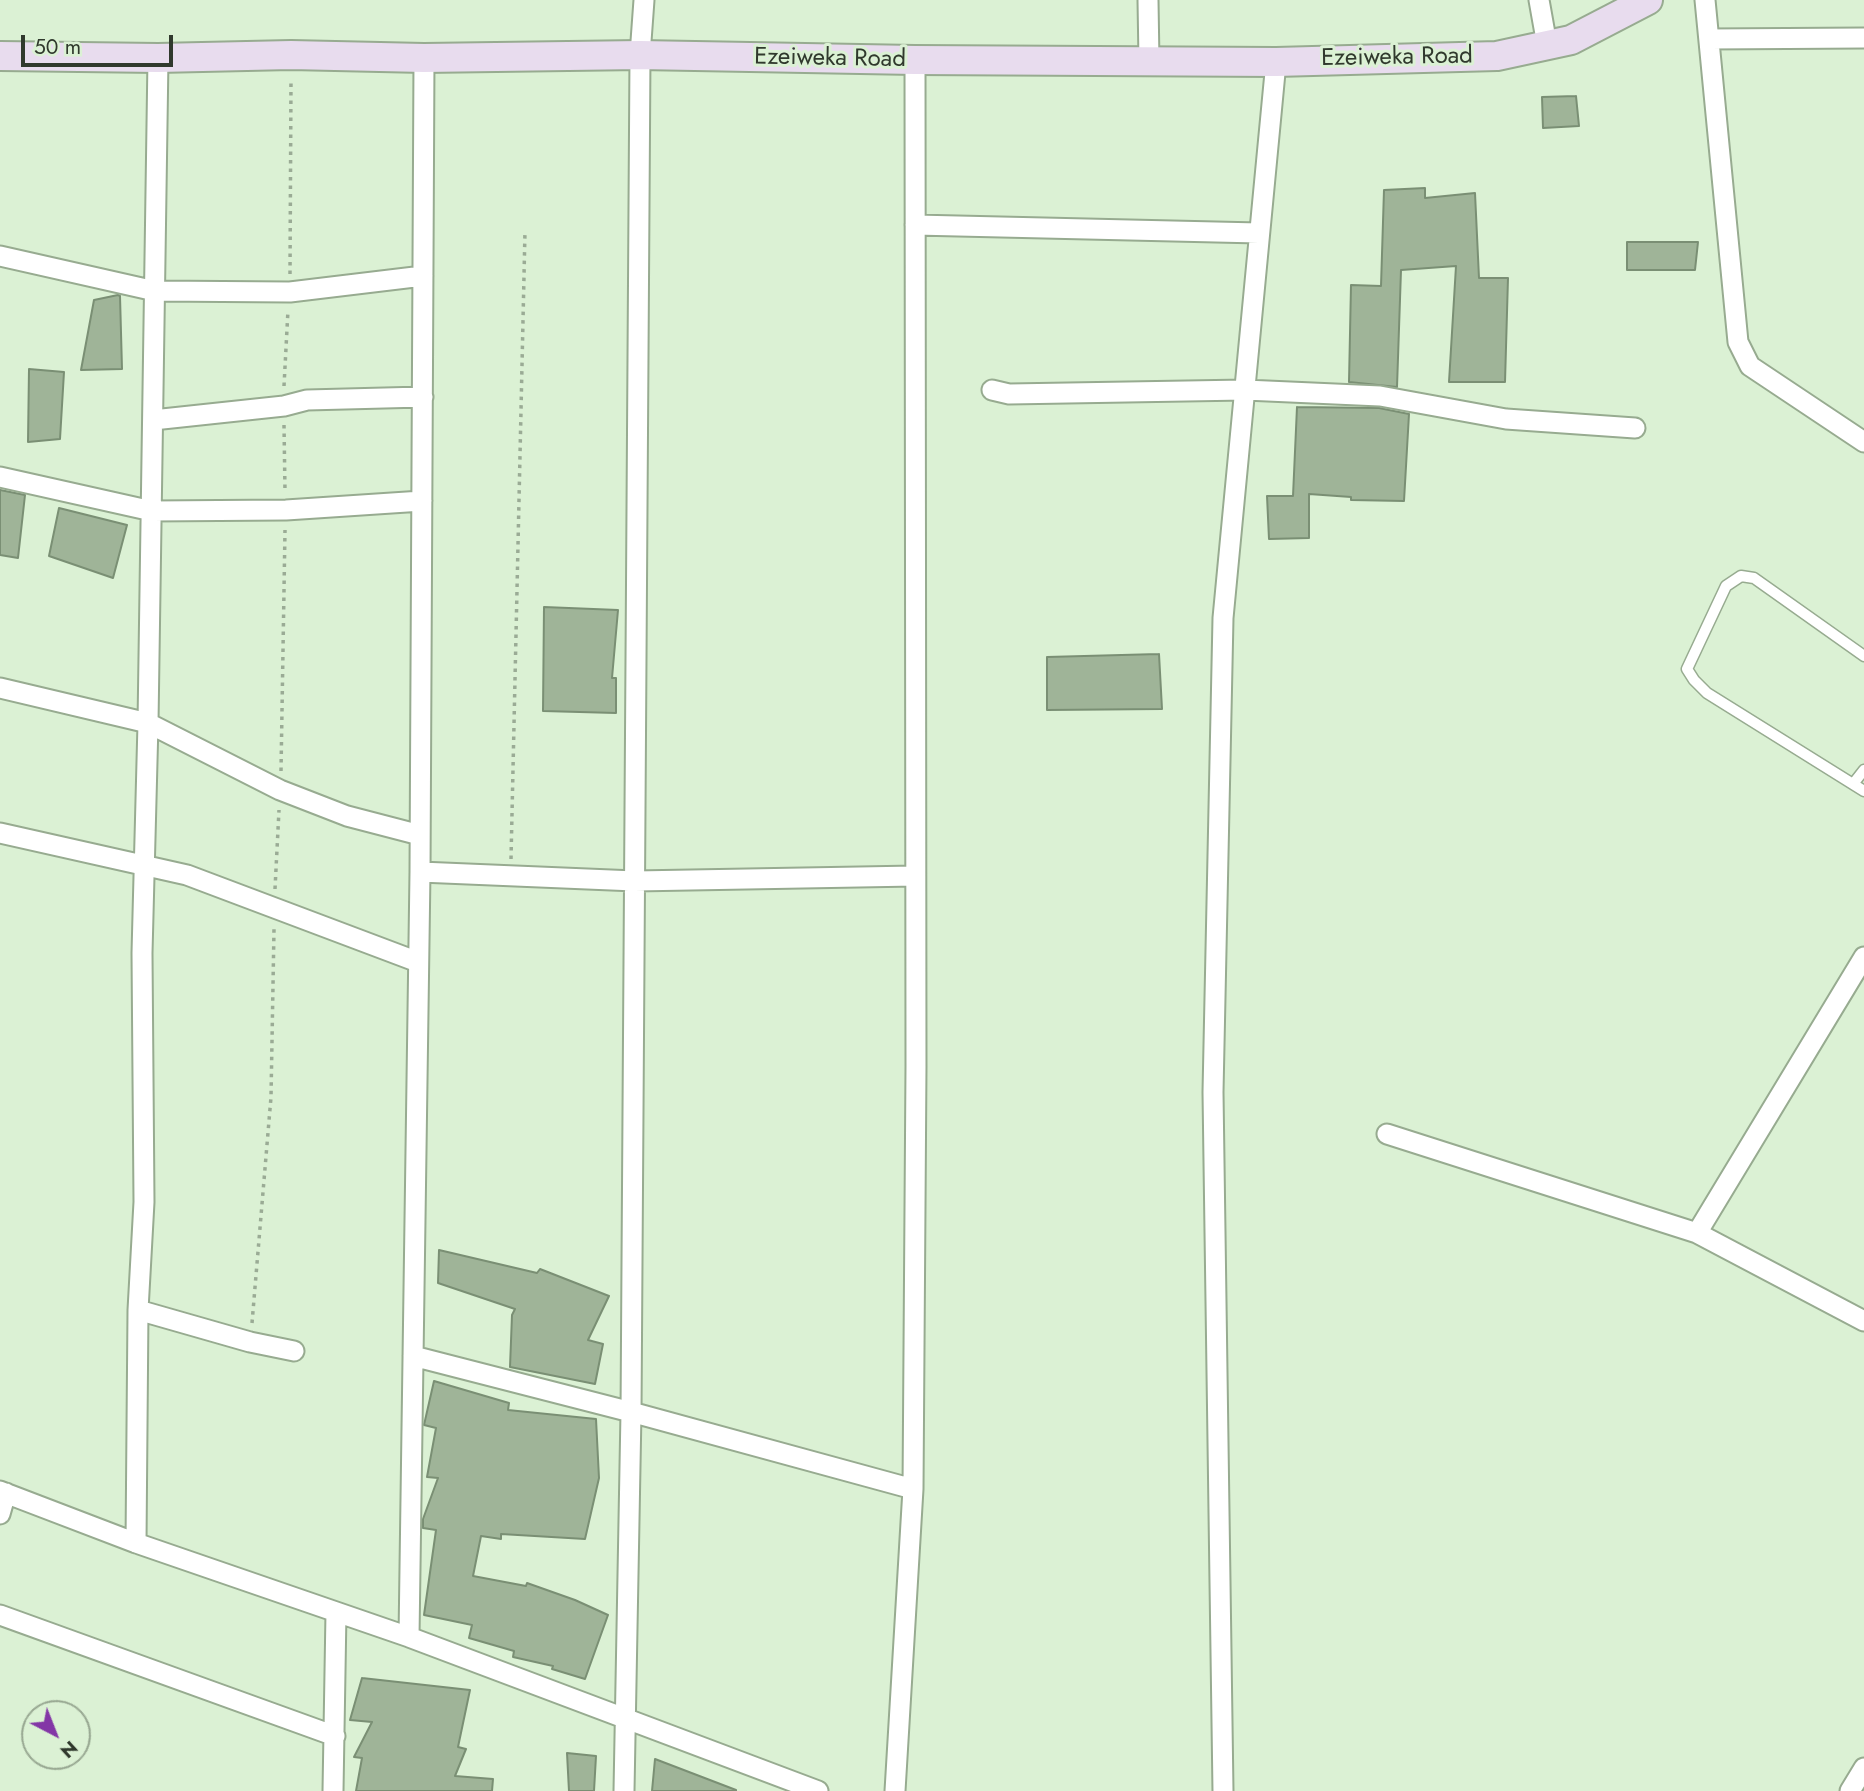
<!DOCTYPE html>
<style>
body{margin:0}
#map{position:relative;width:1864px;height:1791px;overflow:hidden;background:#dbf1d4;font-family:Jost,sans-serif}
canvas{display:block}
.north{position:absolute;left:21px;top:1700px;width:70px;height:70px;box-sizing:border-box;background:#dbf1d4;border:2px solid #97a791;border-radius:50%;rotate:138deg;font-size:19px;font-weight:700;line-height:28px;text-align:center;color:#30392d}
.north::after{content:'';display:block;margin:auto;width:24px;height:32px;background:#8336a6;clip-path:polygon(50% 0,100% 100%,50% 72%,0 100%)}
.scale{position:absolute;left:21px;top:35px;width:152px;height:32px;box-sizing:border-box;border:4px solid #30392d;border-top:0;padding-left:9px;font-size:21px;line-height:24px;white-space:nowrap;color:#30392d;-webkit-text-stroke:5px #dbf1d4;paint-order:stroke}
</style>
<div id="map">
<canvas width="1864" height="1791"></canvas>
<div class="north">N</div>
<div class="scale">50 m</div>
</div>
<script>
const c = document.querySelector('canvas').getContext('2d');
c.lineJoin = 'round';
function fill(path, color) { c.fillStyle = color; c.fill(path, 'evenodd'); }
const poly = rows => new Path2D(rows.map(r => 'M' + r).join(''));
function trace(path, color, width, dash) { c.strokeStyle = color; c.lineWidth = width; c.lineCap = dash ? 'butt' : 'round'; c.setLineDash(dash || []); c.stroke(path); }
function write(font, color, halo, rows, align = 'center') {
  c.font = font + ' Jost,sans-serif'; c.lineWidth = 6; c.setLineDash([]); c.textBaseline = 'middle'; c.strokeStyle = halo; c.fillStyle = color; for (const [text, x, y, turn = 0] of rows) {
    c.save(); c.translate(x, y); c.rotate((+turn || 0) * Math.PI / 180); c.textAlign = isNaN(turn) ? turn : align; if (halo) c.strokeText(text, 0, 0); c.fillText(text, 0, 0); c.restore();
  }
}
const building = poly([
 [1576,96,1579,126,1543,128,1542,97,1576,96],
 [1425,188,1425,198,1475,193,1479,278,1508,278,1505,382,1449,382,1456,266,1401,270,1397,387,1349,382,1351,285,1381,286,1384,190,1425,188],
 [1627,242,1698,242,1695,270,1627,270,1627,242],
 [118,295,120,296,122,369,81,370,94,300,118,295],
 [29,369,64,372,60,439,28,442,29,369],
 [1297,407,1379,408,1409,414,1404,501,1351,500,1351,497,1309,494,1309,538,1269,539,1267,496,1293,496,1297,407],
 [0,490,25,495,18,558,0,555,0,490],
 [59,508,127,525,113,578,49,556,59,508],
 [544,607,618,610,612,678,616,678,616,713,543,711,544,607],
 [1159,654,1162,709,1047,710,1047,657,1159,654],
 [439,1250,537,1273,540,1269,609,1296,588,1340,603,1344,595,1384,510,1367,512,1315,515,1309,438,1283,439,1250],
 [434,1381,509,1403,508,1410,596,1419,599,1478,585,1539,501,1534,501,1539,481,1536,473,1576,526,1586,527,1583,575,1600,608,1615,585,1679,552,1669,553,1666,513,1657,514,1651,469,1638,472,1625,424,1615,436,1530,423,1528,423,1519,438,1478,427,1477,436,1428,424,1425,434,1381],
 [362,1678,470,1690,458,1747,466,1749,455,1776,493,1779,492,1791,356,1791,362,1758,354,1757,372,1722,350,1720,362,1678],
 [567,1753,596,1756,594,1791,569,1791,567,1753],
 [655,1759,736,1790,736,1791,652,1791,655,1759]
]);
const path = poly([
 [290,274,291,79],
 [284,386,288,310],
 [284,425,285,491],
 [281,771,285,530],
 [511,859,525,231],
 [275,889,279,810],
 [252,1323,271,1097,274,929]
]);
const lane = poly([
 [1864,656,1754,578,1741,576,1726,586,1687,669,1694,680,1707,693,1864,791],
 [1853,784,1864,770]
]);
const street = poly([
 [1148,0,1149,61],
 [1539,0,1547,45],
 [1705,0,1738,342,1750,366,1864,442],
 [1709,39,1864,38],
 [158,58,148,723,280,790,347,816,420,835],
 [915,225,1259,233],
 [0,256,155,291,290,292,423,276],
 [992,390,1009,394,1245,390,1380,396,1506,419,1635,428],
 [153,420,284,406,307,400,423,397],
 [0,477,152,511,286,510,422,501],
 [0,688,148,723,142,953,144,1202,138,1310,136,1543],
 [0,833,187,875,418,962],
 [420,872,635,881,915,876],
 [1387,1134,1697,1233,1864,1321],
 [1697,1233,1864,957],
 [138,1310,250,1342,294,1351],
 [413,1356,631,1412,913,1489],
 [0,1491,136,1543,409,1637,818,1791],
 [0,1514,6,1493],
 [0,1615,335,1736],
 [409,1637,420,872,424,58],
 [333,1791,336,1612],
 [624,1791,631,1412,640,55,644,0],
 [895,1791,913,1489,916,1066,915,60],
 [1223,1791,1213,1092,1223,618,1276,62],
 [1850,1791,1864,1768]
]);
const secondary = poly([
 [0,56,158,58,291,55,424,58,640,55,915,60,1276,62,1497,56,1571,40,1648,0]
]);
const streetNames = [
 ["Ezeiweka Road",1397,58,-1],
 ["Ezeiweka Road",830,59,1]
];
fill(building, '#9fb498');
trace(building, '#7a8f74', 2);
trace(lane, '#97ab90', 13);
trace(street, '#97ab90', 23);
trace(secondary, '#97ab90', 32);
trace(path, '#9aab95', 3.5, [3.5, 5]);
trace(lane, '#fff', 10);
trace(street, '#fff', 19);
trace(secondary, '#e8dcee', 28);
write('24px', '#30392d', '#dbf1d4', streetNames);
</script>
